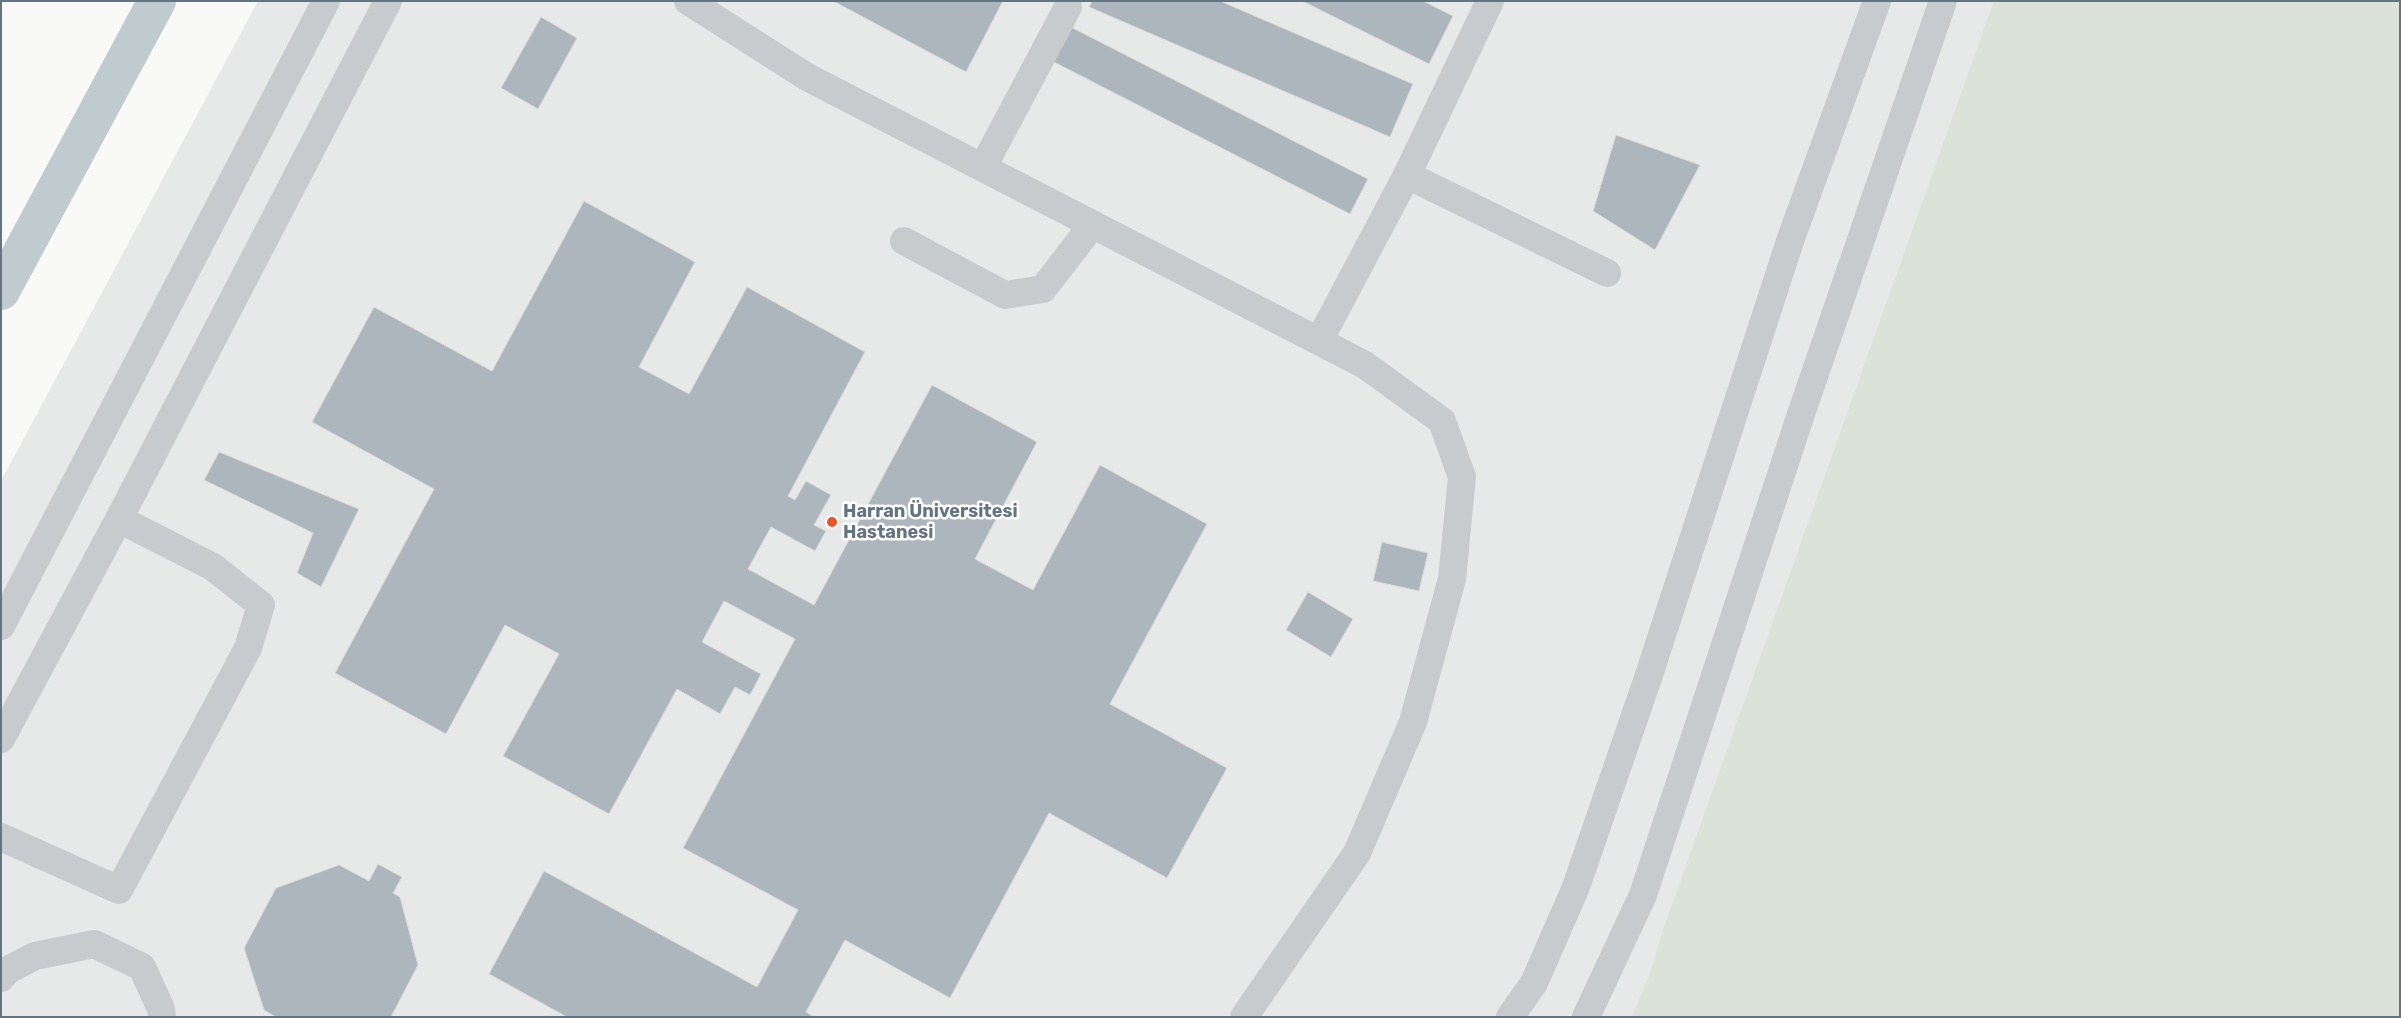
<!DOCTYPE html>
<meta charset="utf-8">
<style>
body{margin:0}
#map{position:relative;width:2401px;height:1018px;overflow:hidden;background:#f9f9f7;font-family:Rubik,sans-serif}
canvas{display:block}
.frame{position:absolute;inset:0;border:2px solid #637583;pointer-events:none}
</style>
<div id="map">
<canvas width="2401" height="1018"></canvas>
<div class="frame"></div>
</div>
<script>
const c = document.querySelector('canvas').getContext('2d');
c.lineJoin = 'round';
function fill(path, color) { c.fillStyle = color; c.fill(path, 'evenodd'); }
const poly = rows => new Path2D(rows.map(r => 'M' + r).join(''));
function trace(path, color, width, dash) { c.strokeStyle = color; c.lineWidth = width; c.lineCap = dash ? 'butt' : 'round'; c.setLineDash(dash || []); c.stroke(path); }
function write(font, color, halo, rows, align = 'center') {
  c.font = font + ' Rubik,sans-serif'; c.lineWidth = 5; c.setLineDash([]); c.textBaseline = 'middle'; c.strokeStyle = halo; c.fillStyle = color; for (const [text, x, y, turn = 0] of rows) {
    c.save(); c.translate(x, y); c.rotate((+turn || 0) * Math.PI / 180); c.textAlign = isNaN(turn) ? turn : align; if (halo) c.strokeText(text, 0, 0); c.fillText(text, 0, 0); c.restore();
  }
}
const built = poly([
 [258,1,2400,1,2400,1017,1,1017,1,481]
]);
const green = poly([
 [1994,1,2400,1,2400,1017,1632,1017,1649,976,1663,930]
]);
const canal = poly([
 [1,291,157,1]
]);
const building = poly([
 [833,1,1003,1,966,72,833,1],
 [1092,1,1220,1,1413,84,1390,137,1089,7,1092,1],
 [1302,1,1423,1,1453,16,1429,64,1302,1],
 [541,17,577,38,538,109,501,88,541,17],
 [1069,26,1368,179,1350,214,1052,61,1069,26],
 [1616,135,1700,165,1655,250,1593,211,1616,135],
 [584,201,695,262,639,367,689,394,747,287,865,352,788,496,795,500,806,481,831,495,814,525,826,531,815,551,771,527,748,569,814,605,932,385,1037,442,975,559,1033,590,1100,465,1207,524,1110,704,1227,768,1167,878,1049,813,950,998,845,940,806,1012,814,1017,567,1017,489,974,544,871,757,987,798,910,683,848,795,639,724,601,702,642,761,674,750,695,735,687,720,714,677,689,609,814,503,756,559,654,505,625,446,734,335,673,434,489,312,422,374,307,492,371,584,201],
 [219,452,359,509,321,587,297,573,313,533,204,480,219,452],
 [1382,542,1428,553,1419,591,1373,581,1382,542],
 [1308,592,1353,619,1331,657,1286,630,1308,592],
 [378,864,402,877,393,893,400,897,418,965,391,1017,276,1017,264,1010,244,948,276,888,339,865,369,881,378,864]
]);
const minor = poly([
 [688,1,807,77,1365,365,1442,421,1462,477,1452,579,1413,722,1357,853,1244,1017],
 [983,167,1068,7],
 [1407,175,1607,273],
 [904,241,1005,295,1043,289,1093,224],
 [1319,341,1407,175,1490,1],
 [1,626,326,1],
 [1,739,119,519,388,1],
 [1,837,119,890,248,648,261,605,213,567,119,519],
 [1,978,8,970,35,956,94,944,142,967,161,1009,162,1017],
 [1510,1017,1534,983,1576,887,1649,675,1790,241,1877,1],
 [1586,1017,1643,895,1798,423,1943,1]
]);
const markers = [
 [832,522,6,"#eb5426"]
];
const poiNames = [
 ["Harran Üniversitesi",843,512],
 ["Hastanesi",843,533]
];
fill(built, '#e7e8e8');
fill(green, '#dbe2d8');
trace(canal, '#c0cbcf', 38);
fill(building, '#adb6bc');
trace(building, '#dbdbd9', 1);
trace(minor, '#c7cbce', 28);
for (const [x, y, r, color] of markers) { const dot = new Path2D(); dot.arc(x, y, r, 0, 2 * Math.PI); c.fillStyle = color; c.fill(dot); trace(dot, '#fff', 2); }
write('bold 18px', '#637583', '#fff', poiNames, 'left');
</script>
